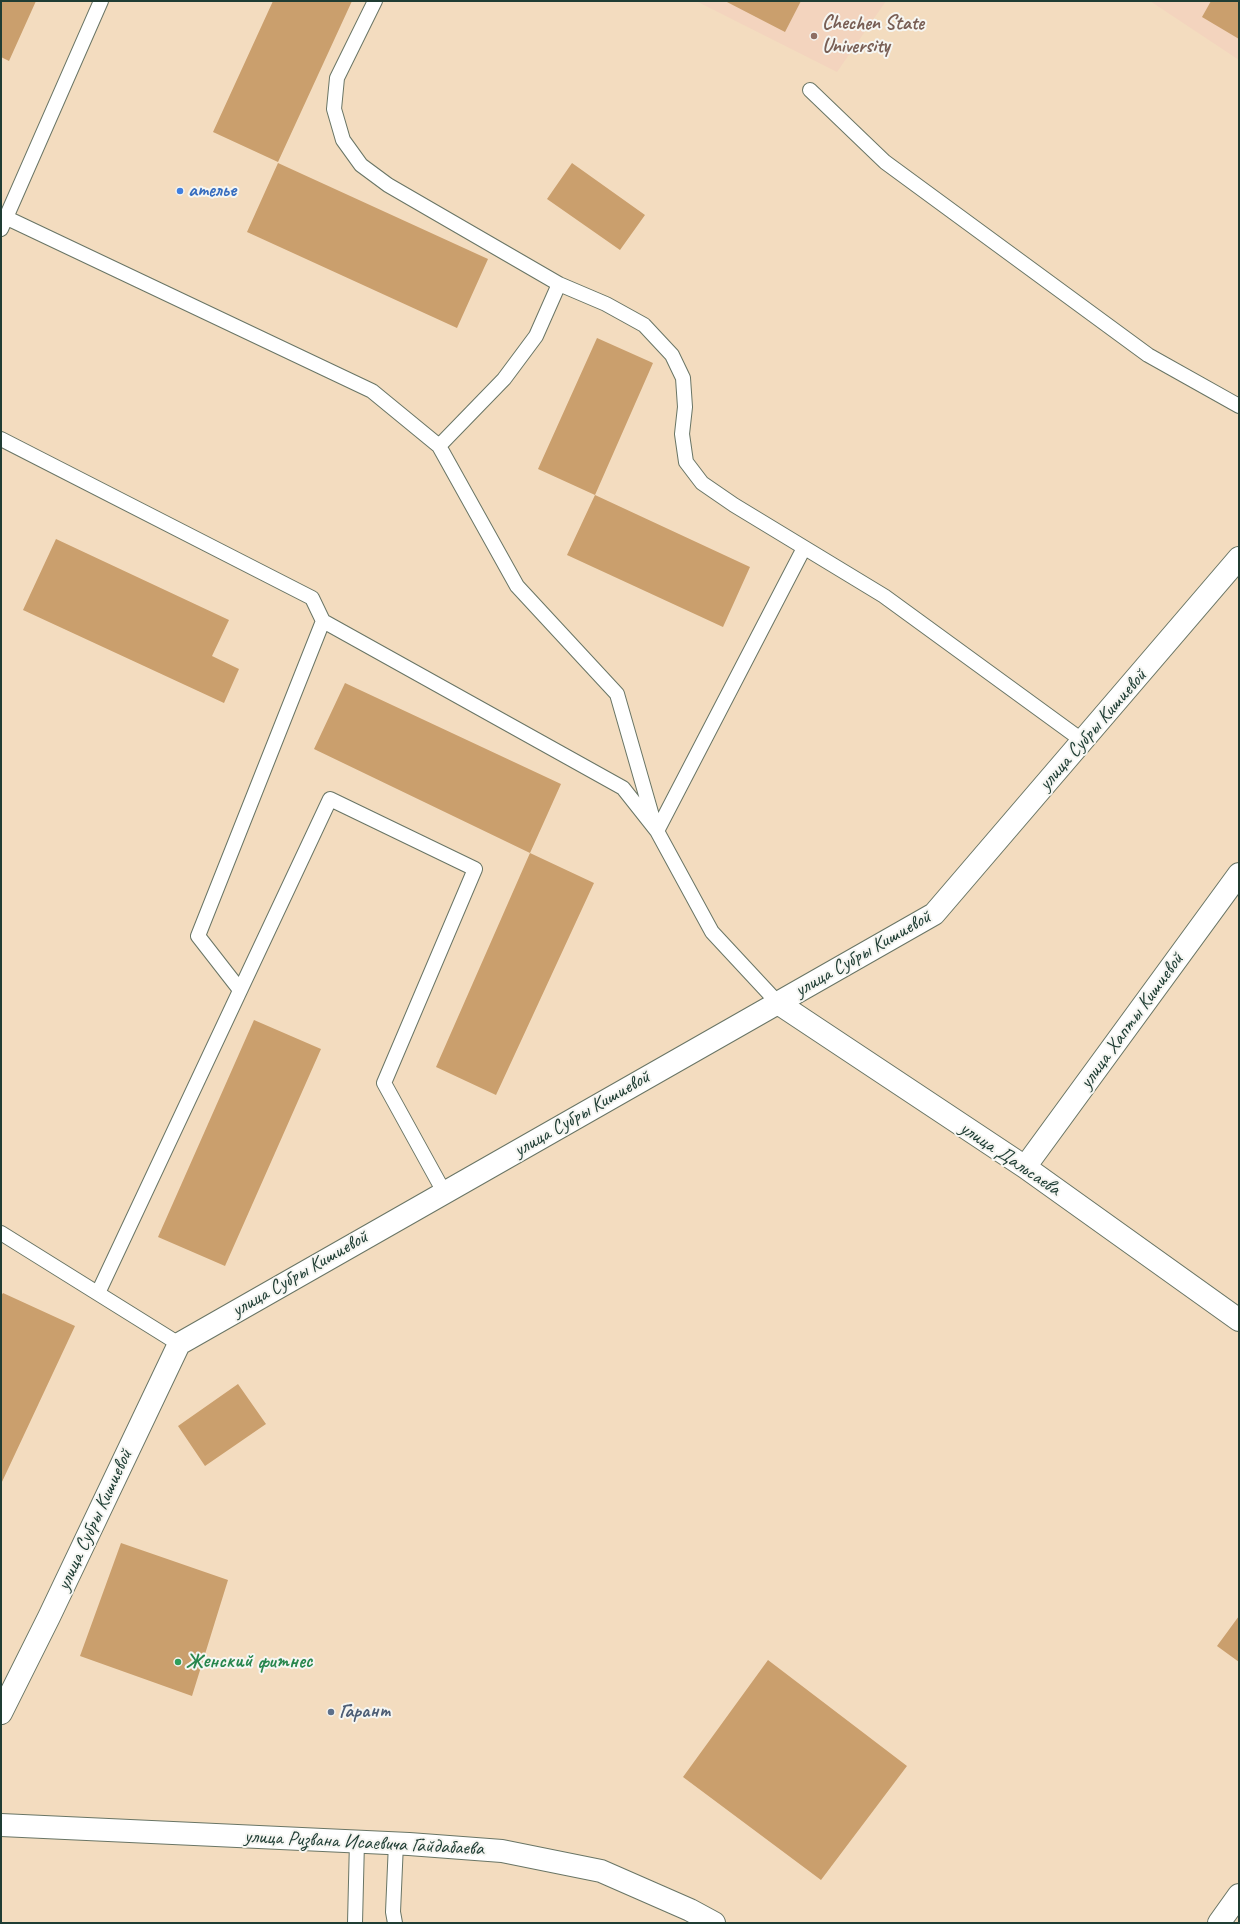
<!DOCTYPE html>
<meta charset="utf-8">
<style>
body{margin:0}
#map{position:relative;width:1240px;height:1924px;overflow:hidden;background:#f3dcbf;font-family:Caveat,sans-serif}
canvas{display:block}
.frame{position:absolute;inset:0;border:2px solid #1f3d34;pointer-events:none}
</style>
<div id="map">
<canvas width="1240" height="1924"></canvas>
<div class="frame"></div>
</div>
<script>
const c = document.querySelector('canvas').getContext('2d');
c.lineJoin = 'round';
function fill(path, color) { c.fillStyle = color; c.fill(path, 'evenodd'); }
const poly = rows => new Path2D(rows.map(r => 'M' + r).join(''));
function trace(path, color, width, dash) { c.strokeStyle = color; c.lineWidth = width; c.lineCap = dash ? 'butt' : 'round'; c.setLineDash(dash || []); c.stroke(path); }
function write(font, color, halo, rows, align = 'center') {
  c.font = font + ' Caveat,sans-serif'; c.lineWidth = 4; c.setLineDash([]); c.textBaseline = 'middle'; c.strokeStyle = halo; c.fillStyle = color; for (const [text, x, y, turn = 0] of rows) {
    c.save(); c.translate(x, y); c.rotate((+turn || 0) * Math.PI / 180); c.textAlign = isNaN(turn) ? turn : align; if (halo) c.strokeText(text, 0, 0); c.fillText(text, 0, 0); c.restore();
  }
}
const built = poly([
 [696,1,886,1,837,72],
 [1150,1,1239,1,1239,60]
]);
const building = poly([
 [1,1,36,1,9,61,1,57],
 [273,1,352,1,278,162,213,132],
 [725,1,801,1,785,32],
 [1211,1,1239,1,1239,39,1202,17],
 [278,163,488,259,457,328,247,232],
 [572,163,645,215,620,250,547,199],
 [597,338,653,363,595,495,750,567,723,627,567,555,595,495,538,469],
 [56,539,229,620,212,656,239,669,224,703,23,610],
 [345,683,561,784,530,853,314,749],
 [530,853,594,883,496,1095,436,1067],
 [254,1020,321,1049,225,1266,158,1237],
 [3,1293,75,1326,1,1484,1,1296],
 [238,1384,266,1424,205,1466,178,1426],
 [121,1543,228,1580,192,1696,80,1656],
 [1239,1616,1239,1662,1217,1646],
 [768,1660,907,1766,821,1880,683,1777]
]);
const service = poly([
 [375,1,337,78,334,109,343,140,361,165,388,185,559,284,606,304,644,325,672,355,683,378,685,407,682,434,686,462,702,483,734,505,884,596,1083,741],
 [810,90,885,162,1148,355,1239,406],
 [7,218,372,391,439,446,517,586,617,694,654,823],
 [1,229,101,1],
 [1,439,312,598,323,621,623,788,657,831,712,932,778,1003],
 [439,446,504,379,536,336,559,284],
 [657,831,804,548],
 [240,990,198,936,323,621],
 [1,1233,179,1344],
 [98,1293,330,799,475,869,384,1083,444,1192],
 [355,1923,357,1841],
 [395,1923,393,1912,396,1843]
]);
const minor = poly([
 [778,1003,1025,1167,1239,1320],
 [1025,1167,1239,874],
 [1,1713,49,1617,179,1344,934,914,1239,558]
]);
const tertiary = poly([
 [1,1825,409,1844,502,1851,601,1871,690,1910,714,1923],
 [1219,1923,1239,1895]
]);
const markers = [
 [814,36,4,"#8d6e63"],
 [180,191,4,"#3f7fe0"],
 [178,1662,4,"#2e9e5b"],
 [331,1712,4,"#5c6f8a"]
];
const educationNames = [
 ["Chechen State",822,24],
 ["University",822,47]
];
const shopNames = [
 ["ателье",188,191]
];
const streetNames = [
 ["улица Субры Кишиевой",1093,730,-49],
 ["улица Субры Кишиевой",863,954,-30],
 ["улица Хапты Кишиевой",1132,1021,-54],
 ["улица Субры Кишиевой",582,1114,-30],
 ["улица Дальсаева",1010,1159,34],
 ["улица Субры Кишиевой",300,1274,-30],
 ["улица Субры Кишиевой",95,1520,-65],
 ["улица Ризвана Исаевича Гайдабаева",364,1843,3]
];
const leisureNames = [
 ["Женский фитнес",186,1662]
];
const serviceNames = [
 ["Гарант",339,1712]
];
fill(built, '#f3d4be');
fill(building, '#ca9f6d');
trace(service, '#697565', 16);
trace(minor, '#697565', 24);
trace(tertiary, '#697565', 24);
trace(service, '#fff', 14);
trace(minor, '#fff', 22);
trace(tertiary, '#fff', 22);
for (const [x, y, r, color] of markers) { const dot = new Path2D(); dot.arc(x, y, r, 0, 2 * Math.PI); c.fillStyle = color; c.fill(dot); trace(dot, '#f6f6f2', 1.5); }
write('bold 20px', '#785e54', '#f6f6f2', educationNames, 'left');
write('bold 20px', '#366cbe', '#f6f6f2', shopNames, 'left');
write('20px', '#1f3d34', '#f6f6f2', streetNames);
write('bold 20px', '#27864d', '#f6f6f2', leisureNames, 'left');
write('bold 20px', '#4e5e75', '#f6f6f2', serviceNames, 'left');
</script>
